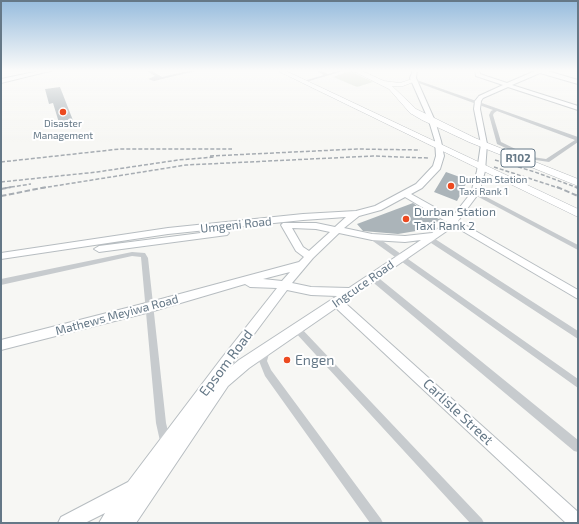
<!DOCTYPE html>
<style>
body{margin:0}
#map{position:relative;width:579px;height:524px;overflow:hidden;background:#f7f7f4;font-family:"Exo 2",sans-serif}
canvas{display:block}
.frame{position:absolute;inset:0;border:2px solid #657887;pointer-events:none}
</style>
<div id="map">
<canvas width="579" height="524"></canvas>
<div class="frame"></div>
</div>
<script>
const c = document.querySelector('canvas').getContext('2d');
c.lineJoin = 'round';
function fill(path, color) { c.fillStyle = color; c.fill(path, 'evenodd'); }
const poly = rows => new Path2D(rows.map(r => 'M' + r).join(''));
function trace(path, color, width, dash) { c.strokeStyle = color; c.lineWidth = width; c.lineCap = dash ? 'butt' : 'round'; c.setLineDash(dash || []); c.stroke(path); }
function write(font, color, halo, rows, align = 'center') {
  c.font = font + ' "Exo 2",sans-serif'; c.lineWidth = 4; c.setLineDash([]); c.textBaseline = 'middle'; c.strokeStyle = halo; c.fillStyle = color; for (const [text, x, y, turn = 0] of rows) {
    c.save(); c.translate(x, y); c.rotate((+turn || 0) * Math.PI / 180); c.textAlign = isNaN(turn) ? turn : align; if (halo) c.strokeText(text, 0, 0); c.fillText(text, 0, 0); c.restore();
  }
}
const green = poly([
 [350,71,373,82,357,87,333,77]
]);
const building = poly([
 [60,87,74,123,60,126,53,103,49,104,45,89],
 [446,172,468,180,457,201,434,192],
 [413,203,432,218,435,217,441,220,422,230,398,234,363,231,357,224]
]);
const street = poly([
 [145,70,150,70,162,77,192,70,200,70,154,81,148,79,155,76,145,70],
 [314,70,319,70,328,74,340,70,346,70,303,83,303,81,324,75,314,70],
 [414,79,578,137,578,142,549,162,529,159,497,144,489,115,491,111,493,110,413,81,414,79],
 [497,111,575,140,546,159,532,157,501,142,493,115,494,113,497,111],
 [475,191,578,245,578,250,473,194,472,193,475,191],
 [370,235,374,235,578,379,578,388,370,239,369,237,370,235],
 [428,237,432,237,578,331,578,339,428,241,427,239,428,237],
 [132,252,145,253,148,258,166,423,169,435,173,442,172,446,168,447,164,446,160,441,156,423,141,257,132,256,1,285,1,279,132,252],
 [372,274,375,275,578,440,578,452,574,451,369,279,368,277,369,275,372,274],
 [297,325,300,327,482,519,484,523,470,523,294,331,293,329,294,327,297,325],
 [266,346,269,347,270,350,267,361,271,370,381,519,383,523,370,523,265,376,259,361,263,347,266,346]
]);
const secondary = poly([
 [44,70,54,70,1,83,1,79,44,70],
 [413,70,417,70,416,78,435,121,441,141,444,156,440,169,422,188,411,194,452,217,471,193,477,171,481,144,474,109,475,101,479,96,503,85,476,76,475,70,479,70,480,74,507,83,535,71,533,70,544,70,578,80,578,84,540,73,512,85,578,106,578,110,508,87,483,98,481,101,480,109,487,144,485,171,479,193,458,221,578,290,578,299,454,226,344,302,578,512,578,523,566,523,336,308,249,368,228,386,136,523,99,523,105,513,85,523,58,523,61,517,128,482,221,359,277,288,250,287,245,284,150,312,1,350,1,340,150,302,299,262,304,257,296,251,281,225,283,223,316,223,335,227,346,217,303,220,168,234,1,259,1,253,168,228,303,214,356,211,375,206,416,184,433,166,436,156,435,141,429,121,410,78,413,70],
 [405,197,447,222,432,233,405,236,372,234,344,228,359,216,381,210,405,197],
 [292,228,316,229,330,232,309,251,303,247,292,228],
 [339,233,372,240,405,242,421,240,349,288,311,287,292,283,313,258,339,233],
 [290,272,282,281,263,279,290,272],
 [287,290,311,295,337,296,239,360,228,369,287,290],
 [224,230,227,231,229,233,227,235,99,252,94,249,99,246,224,230]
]);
const highway = poly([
 [276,70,284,70,578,209,578,217,276,70],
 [351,70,360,70,384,81,400,83,412,79,416,79,416,81,403,86,392,86,416,109,475,138,578,179,578,186,469,142,422,120,410,113,389,89,351,70]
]);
const railFar1 = poly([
 [210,156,357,149,420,150],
 [495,160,535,172,578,188],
 [1,162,120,149,232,149],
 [494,167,559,188],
 [1,182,97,172,178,160,215,157],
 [5,188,31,184],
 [42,188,186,165,373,156,428,158]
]);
const rail = poly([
 [557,187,578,196],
 [576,187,578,188],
 [1,189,11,187],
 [1,196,47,187]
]);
const markers = [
 [63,112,4,"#ec4a20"],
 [451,186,4,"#ec4a20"],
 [406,219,4,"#ec4a20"],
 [287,360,4,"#ec4a20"]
];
const farPoinames = [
 ["Disaster",63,124],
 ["Management",63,136],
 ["Durban Station",459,180,"left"],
 ["Taxi Rank 1",459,192,"left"]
];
const shields = [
 [518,158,34]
];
const shieldNames = [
 ["R102",518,158]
];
const poiNames = [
 ["Durban Station",414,212],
 ["Taxi Rank 2",414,226]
];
const streetNames = [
 ["Umgeni Road",236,225,-6],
 ["Ingcuce Road",363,284,-35],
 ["Mathews Meyiwa Road",117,315,-15]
];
const nearPoinames = [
 ["Engen",295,360]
];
const nearStreetnames = [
 ["Epsom Road",226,363,-53],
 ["Carlisle Street",458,412,43]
];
fill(green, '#d9e0d5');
fill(building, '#abb4b9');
trace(secondary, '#b7bdc1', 2);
trace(highway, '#b9bdc0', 1);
fill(street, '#c7cbce');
fill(secondary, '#fff');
fill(highway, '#fff');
trace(railFar1, '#a7adb3', 1.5, [4, 2]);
trace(rail, '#a7adb3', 2, [5.5, 2.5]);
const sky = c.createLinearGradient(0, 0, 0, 144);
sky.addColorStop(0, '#97bcdd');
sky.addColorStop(0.49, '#fbfbfa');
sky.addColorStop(1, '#fbfbfa00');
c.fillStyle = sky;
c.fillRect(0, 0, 579, 144);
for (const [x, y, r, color] of markers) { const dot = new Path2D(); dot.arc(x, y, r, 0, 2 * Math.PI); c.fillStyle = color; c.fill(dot); trace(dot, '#fff', 1.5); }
write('10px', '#657887', '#fff', farPoinames);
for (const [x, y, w] of shields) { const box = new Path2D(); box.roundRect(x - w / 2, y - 9, w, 18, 3); c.fillStyle = '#fff'; c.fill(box); trace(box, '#657887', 1); }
write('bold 11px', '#657887', null, shieldNames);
write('12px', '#657887', '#fff', poiNames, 'left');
write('12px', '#657887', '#fff', streetNames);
write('14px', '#657887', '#fff', nearPoinames, 'left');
write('14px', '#657887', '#fff', nearStreetnames);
</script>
